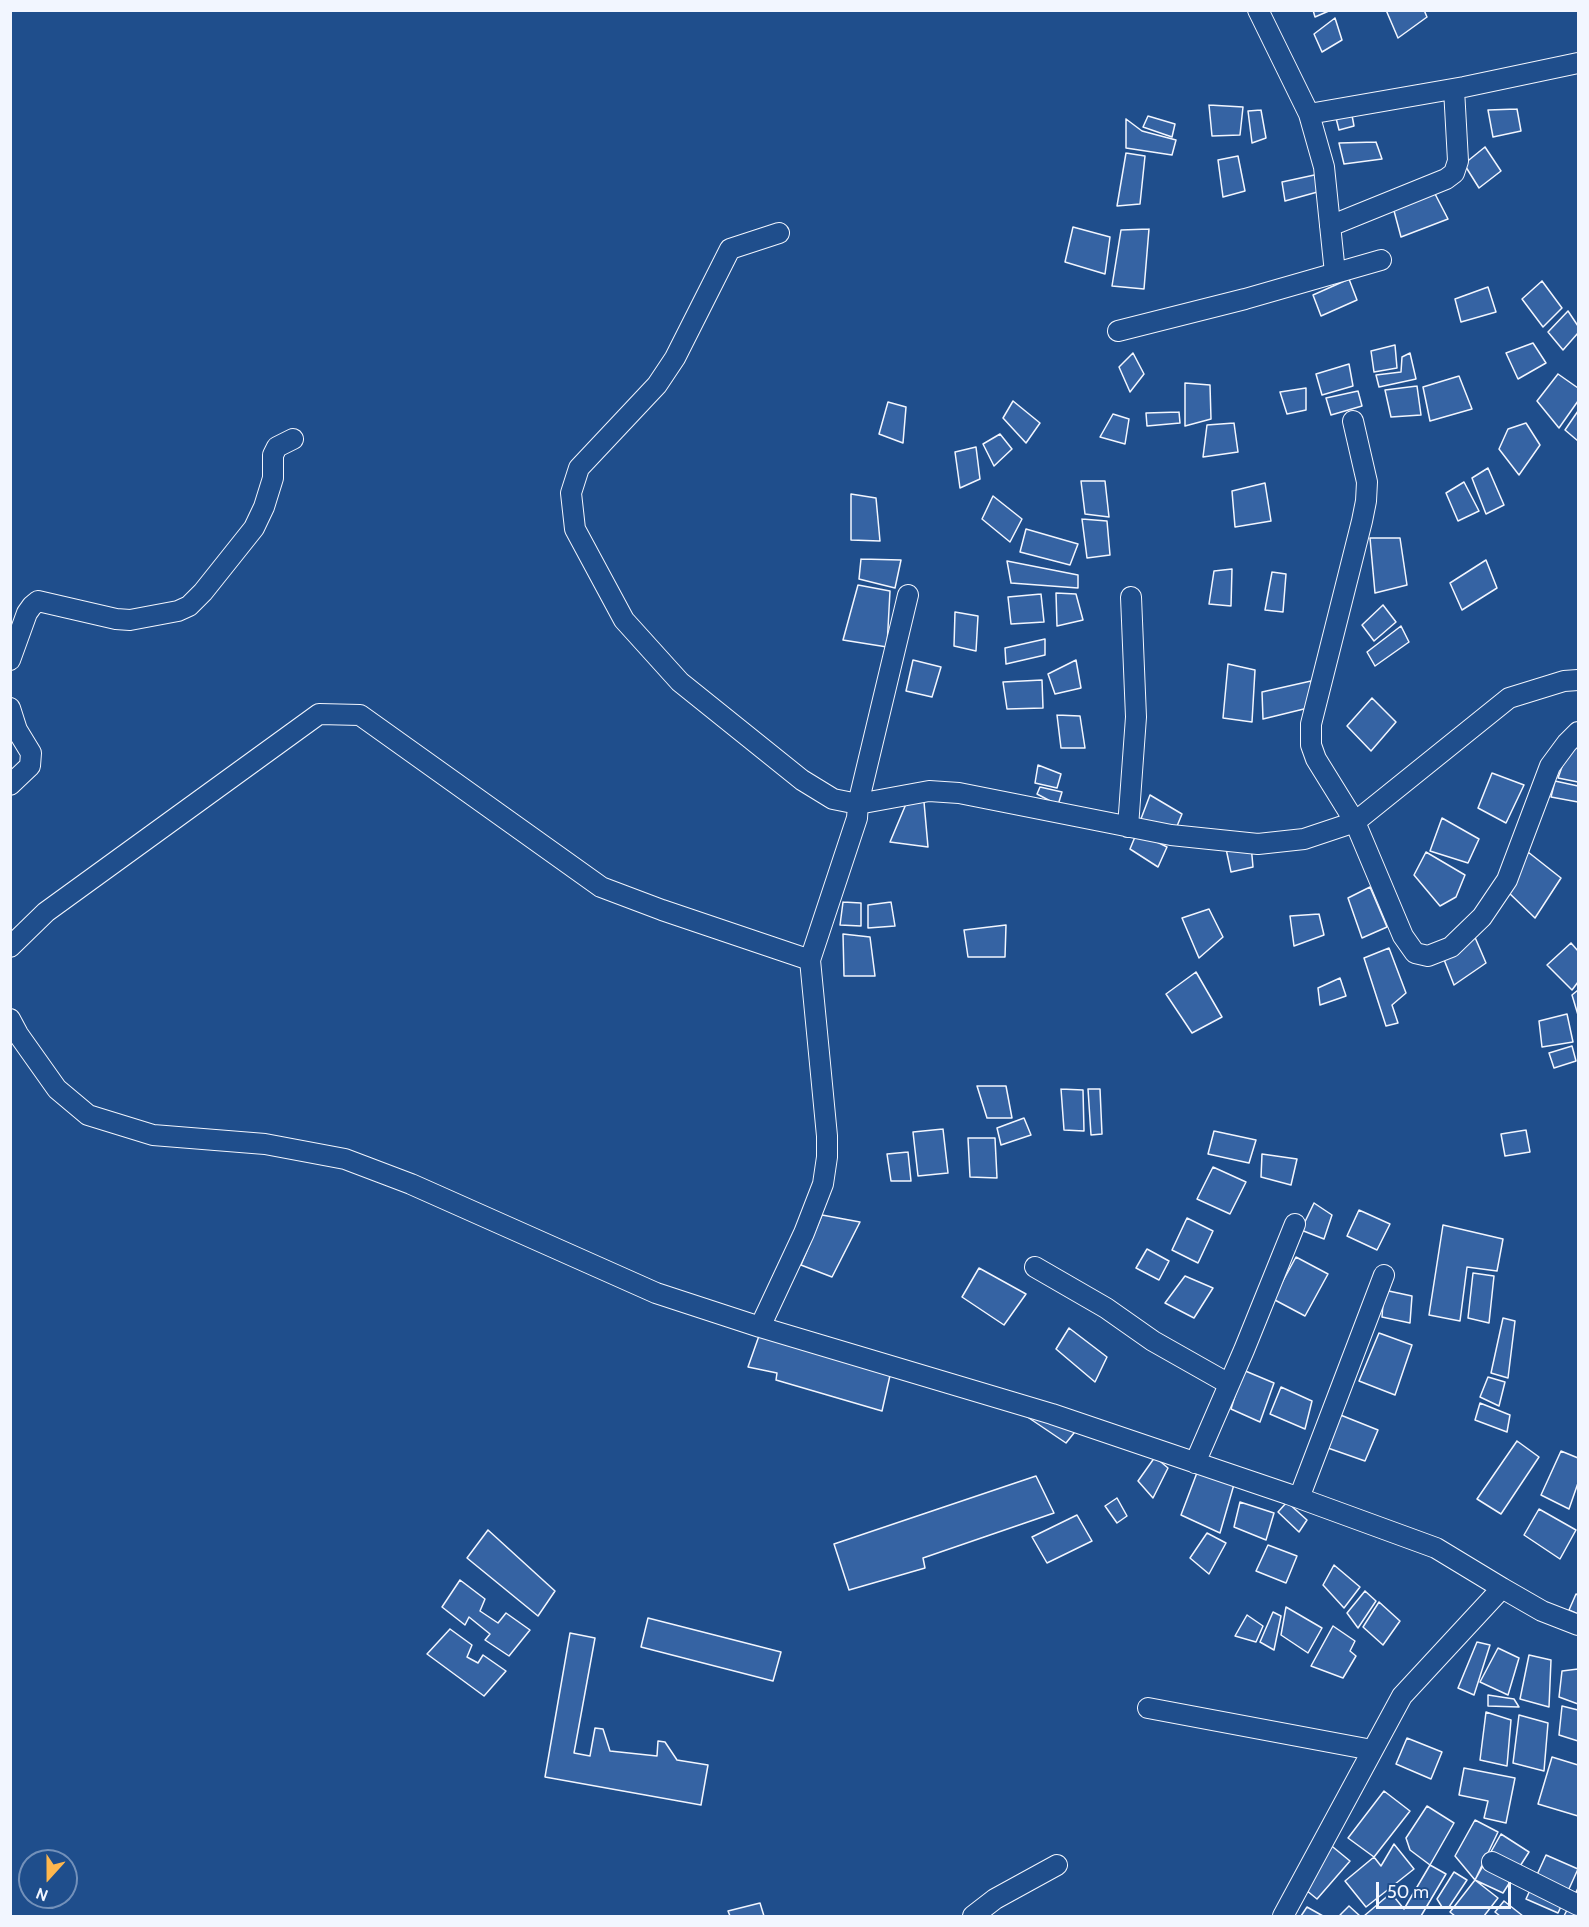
<!DOCTYPE html>
<style>
body{margin:0}
#map{position:relative;width:1589px;height:1927px;overflow:hidden;background:#1f4e8c;font-family:Cabin,sans-serif}
canvas{display:block}
.frame{position:absolute;inset:0;border:12px solid #f2f6ff;pointer-events:none}
.north{position:absolute;left:18px;top:1849px;width:60px;height:60px;box-sizing:border-box;background:#1f4e8c;border:2px solid #7391ba;border-radius:50%;rotate:201deg;font-size:16px;font-weight:700;line-height:24px;text-align:center;color:#f2f6ff}
.north::after{content:'';display:block;margin:auto;width:21px;height:27px;background:#ffb74d;clip-path:polygon(50% 0,100% 100%,50% 72%,0 100%)}
.scale{position:absolute;left:1376px;top:1882px;width:135px;height:27px;box-sizing:border-box;border:3px solid #f2f6ff;border-top:0;padding-left:8px;font-size:18px;line-height:21px;white-space:nowrap;color:#f2f6ff;-webkit-text-stroke:4px #1f4e8c;paint-order:stroke}
</style>
<div id="map">
<canvas width="1589" height="1927"></canvas>
<div class="frame"></div>
<div class="north">N</div>
<div class="scale">50 m</div>
</div>
<script>
const c = document.querySelector('canvas').getContext('2d');
c.lineJoin = 'round';
function fill(path, color) { c.fillStyle = color; c.fill(path, 'evenodd'); }
const poly = rows => new Path2D(rows.map(r => 'M' + r).join(''));
function trace(path, color, width, dash) { c.strokeStyle = color; c.lineWidth = width; c.lineCap = dash ? 'butt' : 'round'; c.setLineDash(dash || []); c.stroke(path); }
const building = poly([
 [1313,10,1331,10,1315,17,1313,10],
 [1386,10,1424,10,1427,17,1398,38,1386,10],
 [1335,18,1342,40,1322,52,1314,34,1335,18],
 [1209,105,1243,107,1240,135,1212,136,1209,105],
 [1517,109,1521,131,1493,137,1488,110,1517,109],
 [1261,110,1266,138,1252,143,1248,111,1261,110],
 [1351,110,1354,126,1339,130,1335,114,1351,110],
 [1148,116,1175,124,1172,137,1143,127,1148,116],
 [1126,119,1142,131,1176,140,1172,155,1126,148,1126,119],
 [1376,142,1382,159,1344,164,1339,143,1376,142],
 [1485,147,1501,171,1479,188,1464,164,1485,147],
 [1126,153,1145,156,1140,204,1117,206,1126,153],
 [1238,156,1245,191,1223,197,1218,160,1238,156],
 [1319,174,1321,191,1285,201,1282,182,1319,174],
 [1433,190,1448,219,1401,237,1393,207,1433,190],
 [1073,227,1110,237,1105,274,1065,262,1073,227],
 [1149,229,1144,289,1112,286,1121,230,1149,229],
 [1349,279,1357,300,1321,316,1313,295,1349,279],
 [1542,281,1562,308,1543,327,1522,299,1542,281],
 [1488,287,1496,312,1461,322,1455,299,1488,287],
 [1568,311,1578,326,1578,333,1563,350,1548,332,1568,311],
 [1533,343,1546,363,1518,379,1506,353,1533,343],
 [1395,345,1397,368,1374,372,1371,351,1395,345],
 [1133,353,1144,374,1130,392,1119,367,1133,353],
 [1410,353,1416,379,1379,387,1376,375,1401,372,1402,357,1410,353],
 [1349,364,1353,386,1322,395,1316,374,1349,364],
 [1558,374,1578,388,1578,401,1559,428,1537,401,1558,374],
 [1459,376,1472,409,1430,421,1423,387,1459,376],
 [1185,383,1210,385,1211,419,1185,426,1185,383],
 [1417,386,1421,415,1391,417,1385,390,1417,386],
 [1306,388,1306,410,1287,414,1280,392,1306,388],
 [1358,391,1362,406,1331,415,1326,398,1358,391],
 [1013,401,1040,423,1026,443,1003,418,1013,401],
 [888,402,906,407,903,443,879,434,888,402],
 [1578,411,1578,441,1565,430,1578,411],
 [1179,412,1180,423,1147,426,1146,413,1179,412],
 [1113,414,1129,419,1125,444,1100,437,1113,414],
 [1234,423,1238,452,1203,457,1207,425,1234,423],
 [1526,423,1540,445,1519,475,1499,449,1508,429,1526,423],
 [1000,434,1012,449,994,466,983,444,1000,434],
 [976,447,980,479,960,488,955,452,976,447],
 [1488,468,1504,505,1486,514,1472,478,1488,468],
 [1081,481,1105,481,1109,517,1085,514,1081,481],
 [1464,482,1479,511,1458,521,1446,493,1464,482],
 [1265,483,1271,521,1235,527,1232,491,1265,483],
 [851,494,876,498,880,541,851,540,851,494],
 [993,496,1022,519,1010,542,982,519,993,496],
 [1082,519,1107,521,1110,555,1087,558,1082,519],
 [1026,529,1078,544,1070,565,1020,552,1026,529],
 [1370,538,1400,538,1407,585,1375,593,1370,538],
 [861,559,901,560,895,588,859,579,861,559],
 [1486,560,1497,588,1462,610,1450,583,1486,560],
 [1007,561,1078,575,1078,588,1011,583,1007,561],
 [1232,569,1231,606,1209,604,1214,571,1232,569],
 [1272,572,1286,574,1283,612,1265,610,1272,572],
 [858,585,890,591,887,647,843,640,858,585],
 [1056,593,1076,594,1083,620,1057,626,1056,593],
 [1041,594,1044,622,1011,624,1008,597,1041,594],
 [1383,605,1396,622,1374,641,1362,625,1383,605],
 [955,612,978,616,976,651,954,646,955,612],
 [1401,626,1409,642,1375,666,1367,652,1401,626],
 [1045,639,1045,655,1006,664,1005,648,1045,639],
 [913,660,941,667,932,697,906,691,913,660],
 [1076,660,1081,688,1055,694,1048,674,1076,660],
 [1228,664,1255,670,1252,722,1223,718,1228,664],
 [1042,680,1043,708,1007,709,1003,682,1042,680],
 [1311,681,1312,707,1263,719,1262,692,1311,681],
 [1372,698,1396,722,1371,751,1347,726,1372,698],
 [1057,715,1080,716,1085,748,1061,748,1057,715],
 [1569,747,1578,748,1578,782,1558,778,1569,747],
 [1038,765,1061,774,1057,788,1035,783,1038,765],
 [1492,773,1524,785,1506,823,1478,808,1492,773],
 [1555,781,1578,786,1578,802,1551,797,1555,781],
 [1040,787,1062,792,1058,805,1037,794,1040,787],
 [1150,795,1182,814,1175,831,1139,824,1150,795],
 [924,802,928,847,890,842,906,804,924,802],
 [1442,818,1479,839,1468,863,1430,851,1442,818],
 [1137,832,1167,847,1158,867,1130,849,1137,832],
 [1225,844,1251,845,1253,867,1231,872,1225,844],
 [1426,852,1465,875,1456,897,1440,906,1414,875,1426,852],
 [1528,852,1561,878,1535,918,1507,891,1528,852],
 [1370,887,1387,927,1362,938,1348,898,1370,887],
 [843,902,861,903,861,926,840,925,843,902],
 [891,902,895,926,868,928,868,905,891,902],
 [1209,909,1223,937,1199,958,1182,918,1209,909],
 [1319,914,1324,935,1294,946,1290,916,1319,914],
 [1006,925,1005,957,968,957,964,930,1006,925],
 [843,934,870,937,875,976,844,976,843,934],
 [1474,935,1486,963,1454,985,1443,957,1474,935],
 [1571,943,1578,951,1578,982,1572,990,1547,965,1571,943],
 [1389,948,1406,993,1392,1005,1398,1023,1386,1026,1364,958,1389,948],
 [1196,972,1222,1017,1192,1033,1166,994,1196,972],
 [1340,978,1346,996,1320,1005,1318,988,1340,978],
 [1578,990,1578,1015,1572,995,1578,990],
 [1567,1014,1573,1042,1542,1047,1539,1021,1567,1014],
 [1572,1046,1576,1061,1554,1068,1549,1053,1572,1046],
 [977,1086,1006,1086,1012,1118,987,1118,977,1086],
 [1061,1089,1083,1090,1084,1131,1064,1130,1061,1089],
 [1088,1089,1100,1089,1102,1134,1091,1135,1088,1089],
 [1024,1118,1031,1135,1001,1145,997,1128,1024,1118],
 [943,1129,948,1173,918,1176,913,1132,943,1129],
 [1526,1130,1530,1152,1505,1156,1501,1134,1526,1130],
 [1214,1131,1256,1140,1249,1163,1208,1154,1214,1131],
 [968,1138,995,1138,997,1178,970,1177,968,1138],
 [908,1152,911,1181,891,1181,887,1154,908,1152],
 [1262,1154,1297,1159,1291,1185,1261,1177,1262,1154],
 [1213,1167,1246,1182,1230,1214,1197,1199,1213,1167],
 [1314,1203,1332,1215,1324,1239,1301,1230,1314,1203],
 [1359,1210,1390,1224,1377,1250,1347,1236,1359,1210],
 [822,1215,860,1222,832,1277,801,1265,822,1215],
 [1187,1218,1213,1231,1198,1263,1172,1250,1187,1218],
 [1443,1225,1503,1239,1497,1271,1467,1267,1460,1321,1429,1315,1443,1225],
 [1147,1249,1169,1261,1159,1280,1136,1268,1147,1249],
 [1296,1257,1328,1274,1305,1316,1273,1299,1296,1257],
 [979,1268,1026,1294,1004,1325,962,1297,979,1268],
 [1473,1273,1494,1276,1489,1323,1468,1318,1473,1273],
 [1185,1276,1213,1288,1194,1318,1165,1303,1185,1276],
 [1384,1290,1412,1296,1410,1323,1382,1317,1384,1290],
 [1503,1318,1515,1321,1508,1378,1491,1373,1503,1318],
 [1069,1328,1107,1357,1095,1382,1056,1349,1069,1328],
 [760,1333,891,1371,882,1411,776,1380,777,1373,748,1367,760,1333],
 [1379,1333,1412,1345,1395,1395,1359,1381,1379,1333],
 [1243,1370,1274,1383,1260,1422,1231,1409,1243,1370],
 [1488,1377,1505,1382,1499,1406,1480,1397,1488,1377],
 [1281,1387,1312,1401,1305,1429,1270,1414,1281,1387],
 [1480,1403,1510,1415,1507,1432,1475,1420,1480,1403],
 [1338,1414,1378,1430,1365,1461,1325,1447,1338,1414],
 [1026,1416,1078,1428,1066,1443,1026,1416],
 [1517,1441,1539,1457,1501,1514,1477,1499,1517,1441],
 [1561,1451,1578,1458,1578,1483,1569,1509,1541,1495,1561,1451],
 [1155,1457,1168,1468,1153,1498,1138,1481,1155,1457],
 [1198,1470,1235,1481,1220,1533,1181,1515,1198,1470],
 [1036,1476,1054,1513,923,1558,925,1568,849,1590,834,1544,1036,1476],
 [1117,1498,1127,1516,1117,1523,1105,1506,1117,1498],
 [1240,1502,1274,1513,1266,1540,1234,1527,1240,1502],
 [1287,1502,1307,1520,1299,1532,1278,1512,1287,1502],
 [1539,1509,1576,1530,1560,1559,1524,1535,1539,1509],
 [1077,1515,1092,1541,1047,1563,1032,1537,1077,1515],
 [488,1530,555,1591,538,1616,467,1558,488,1530],
 [1207,1533,1226,1543,1209,1574,1190,1558,1207,1533],
 [1268,1545,1297,1556,1286,1583,1256,1571,1268,1545],
 [1334,1565,1360,1587,1344,1608,1323,1585,1334,1565],
 [460,1580,485,1599,480,1611,498,1623,506,1613,530,1630,509,1656,485,1640,490,1634,469,1617,465,1625,442,1607,460,1580],
 [1365,1591,1376,1601,1358,1628,1347,1613,1365,1591],
 [1576,1594,1578,1595,1578,1614,1569,1610,1576,1594],
 [1379,1602,1400,1621,1383,1645,1363,1627,1379,1602],
 [1286,1607,1322,1628,1308,1653,1281,1635,1286,1607],
 [1273,1612,1281,1616,1274,1650,1260,1642,1273,1612],
 [1247,1615,1263,1626,1256,1642,1235,1636,1247,1615],
 [648,1618,781,1652,773,1681,641,1647,648,1618],
 [1333,1626,1355,1641,1350,1651,1356,1656,1343,1678,1311,1666,1333,1626],
 [450,1629,472,1645,467,1657,478,1663,483,1655,506,1671,484,1696,427,1654,450,1629],
 [570,1633,595,1638,574,1753,590,1756,595,1728,603,1729,610,1751,657,1756,658,1741,665,1742,677,1760,708,1765,701,1805,545,1777,570,1633],
 [1477,1642,1490,1645,1474,1695,1458,1688,1477,1642],
 [1498,1648,1519,1658,1508,1695,1480,1682,1498,1648],
 [1529,1655,1551,1660,1549,1707,1520,1699,1529,1655],
 [1578,1669,1578,1704,1559,1697,1562,1671,1578,1669],
 [1488,1695,1514,1699,1519,1707,1488,1706,1488,1695],
 [1562,1706,1578,1710,1578,1741,1559,1735,1562,1706],
 [1486,1712,1511,1720,1507,1766,1480,1760,1486,1712],
 [1519,1715,1548,1723,1544,1771,1513,1763,1519,1715],
 [1407,1738,1442,1752,1431,1779,1396,1764,1407,1738],
 [1552,1757,1578,1765,1578,1816,1538,1804,1552,1757],
 [1464,1768,1515,1778,1506,1823,1484,1818,1488,1801,1459,1795,1464,1768],
 [1384,1791,1410,1811,1374,1857,1348,1838,1384,1791],
 [1427,1806,1454,1823,1430,1865,1410,1850,1406,1838,1427,1806],
 [1475,1820,1498,1832,1475,1880,1455,1856,1475,1820],
 [1501,1834,1529,1852,1503,1893,1475,1880,1501,1834],
 [1328,1843,1350,1861,1317,1899,1295,1881,1328,1843],
 [1394,1844,1414,1869,1366,1907,1345,1881,1374,1857,1381,1866,1394,1844],
 [1546,1855,1578,1869,1558,1913,1526,1899,1546,1855],
 [1430,1865,1446,1874,1421,1916,1364,1916,1391,1893,1404,1909,1430,1865],
 [1454,1872,1467,1880,1449,1907,1442,1907,1437,1899,1454,1872],
 [1475,1880,1498,1898,1484,1916,1455,1916,1450,1912,1475,1880],
 [1578,1888,1578,1916,1564,1916,1578,1888],
 [1504,1901,1523,1916,1500,1916,1495,1912,1504,1901],
 [760,1903,764,1916,730,1916,728,1911,760,1903],
 [1349,1906,1360,1916,1342,1916,1340,1915,1349,1906],
 [1307,1907,1323,1916,1301,1916,1307,1907]
]);
const minor = poly([
 [1258,10,1309,114,1324,167,1335,273],
 [1309,114,1464,87,1578,63],
 [1330,226,1446,179,1454,173,1458,161,1454,89],
 [779,233,730,249,675,358,657,385,579,468,571,493,575,529,624,620,680,682,802,780,833,799,858,804,929,791,959,793,1171,835,1258,844,1304,839,1355,822,1509,698,1564,681,1578,680],
 [1118,331,1245,299,1381,260],
 [1353,421,1367,482,1366,501,1362,521,1311,724,1311,745,1316,759,1355,822,1403,936,1415,953,1428,956,1451,947,1482,917,1507,880,1550,766,1567,743,1578,732],
 [10,660,27,613,32,606,38,601,116,619,130,620,178,611,189,606,203,592,254,528,264,507,273,478,273,455,277,447,293,439],
 [10,708,17,730,31,753,30,766,10,785],
 [1128,827,1136,717,1131,597],
 [10,947,46,912,319,714,360,715,601,887,662,910,810,960],
 [10,1019,18,1034,57,1089,88,1115,153,1135,265,1144,345,1159,411,1184,656,1293,760,1327,1052,1414,1288,1494,1436,1548,1502,1588],
 [1035,1267,1106,1308,1153,1341,1229,1384],
 [760,1327,804,1233,823,1184,827,1157,827,1136,810,960,857,818,858,804,908,595],
 [1195,1463,1244,1350,1295,1224],
 [1299,1498,1384,1275],
 [1148,1708,1372,1750],
 [1492,1862,1578,1905],
 [973,1916,995,1899,1057,1865],
 [1283,1916,1402,1696,1502,1588,1542,1611,1578,1625]
]);
fill(building, '#3563a3');
trace(building, '#f2f6ff', 1.5);
trace(minor, '#f2f6ff', 22);
trace(minor, '#1f4e8c', 20);
</script>
